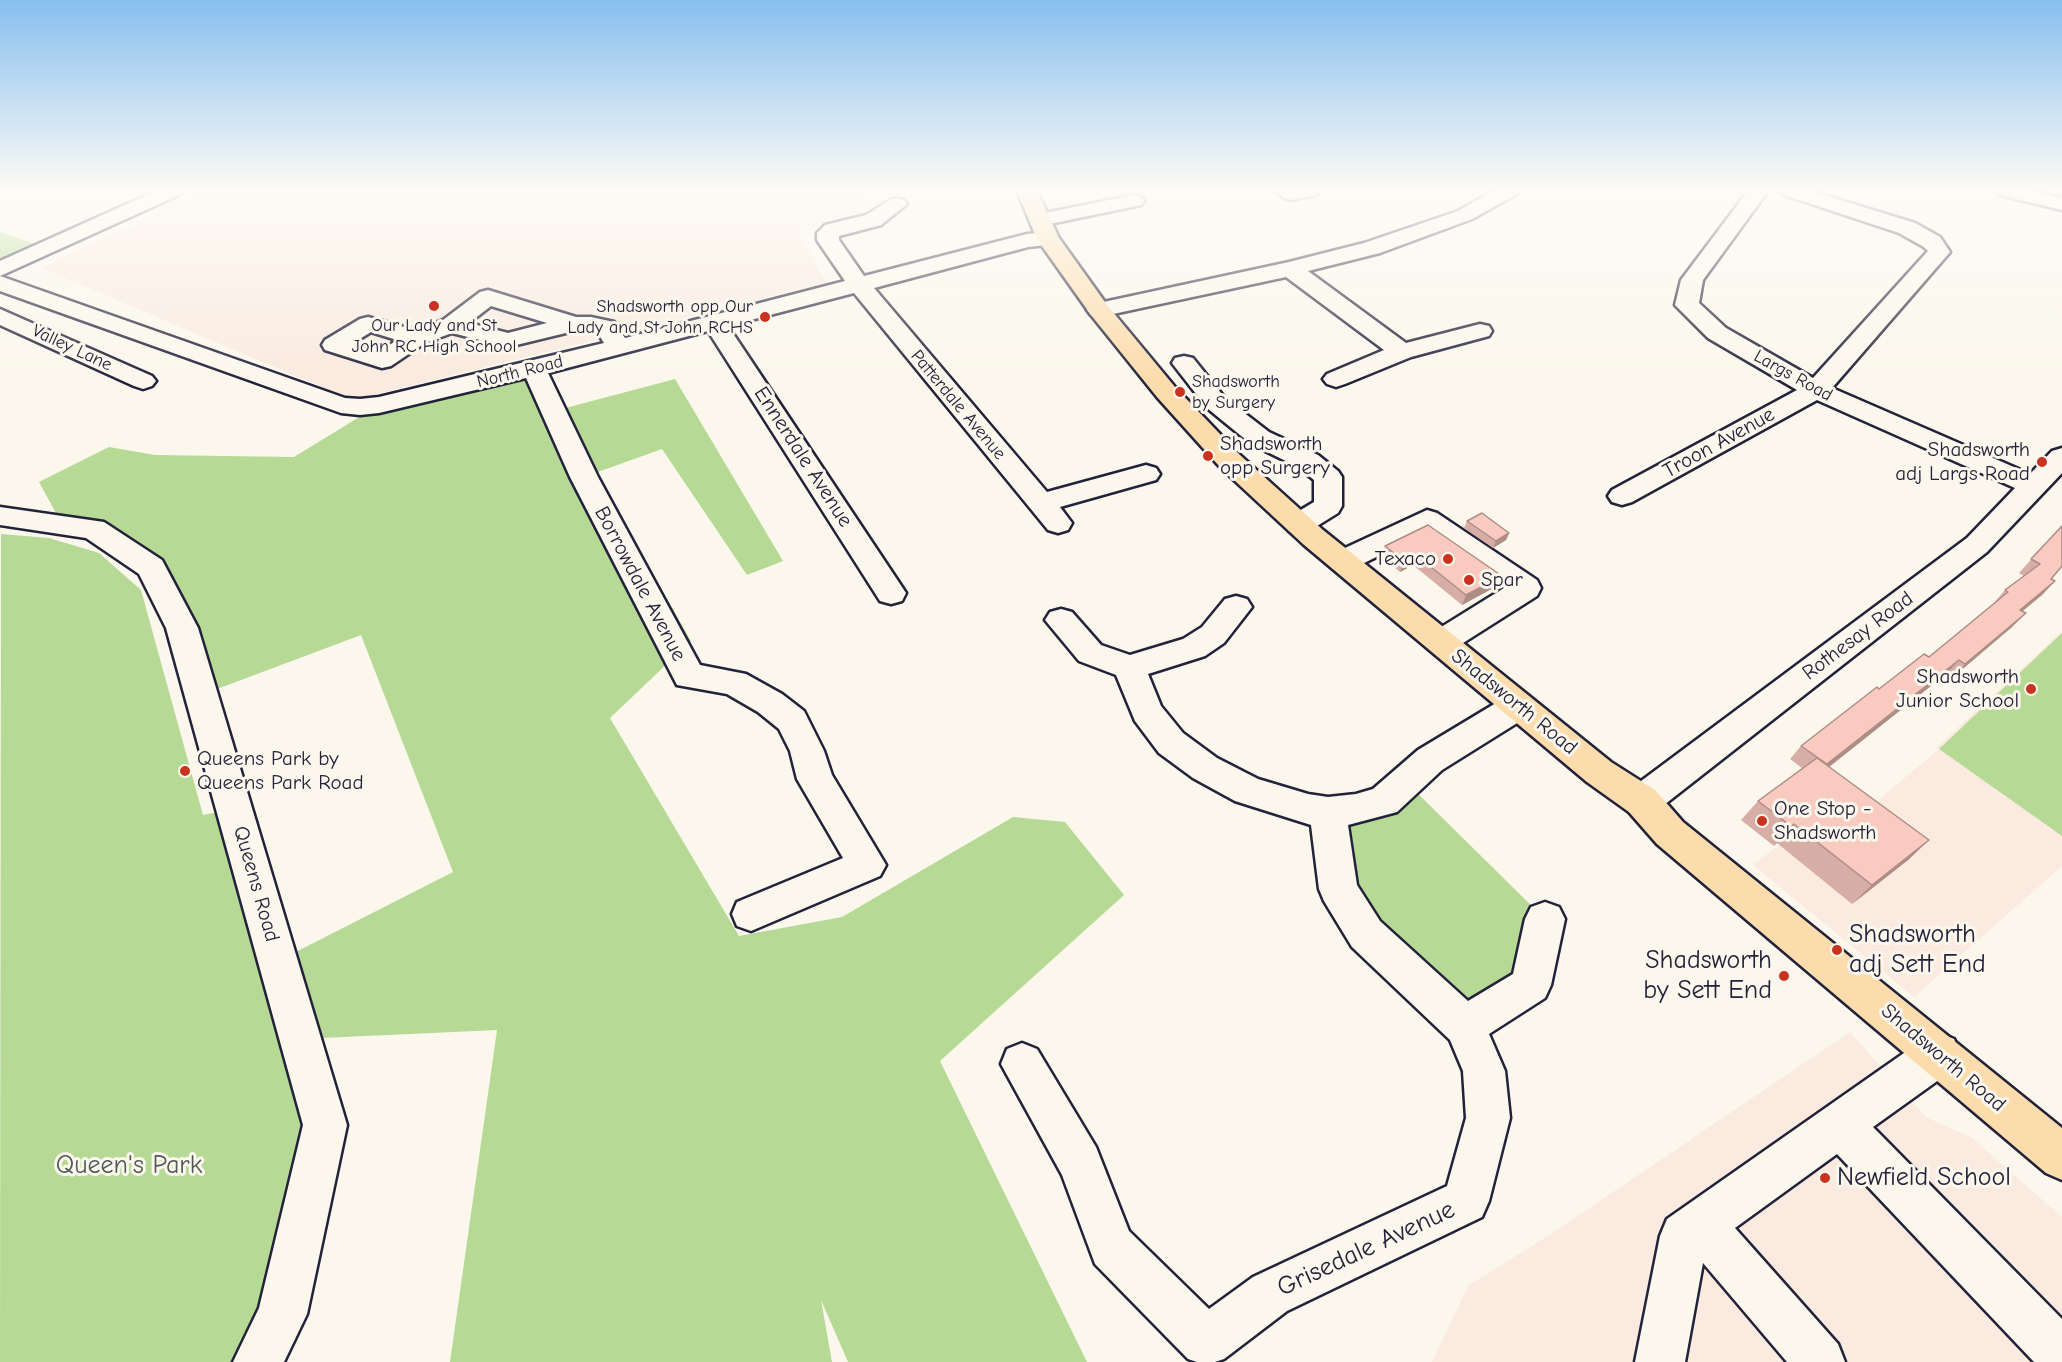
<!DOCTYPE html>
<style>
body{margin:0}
canvas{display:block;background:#fbf7ec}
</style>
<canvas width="2062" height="1362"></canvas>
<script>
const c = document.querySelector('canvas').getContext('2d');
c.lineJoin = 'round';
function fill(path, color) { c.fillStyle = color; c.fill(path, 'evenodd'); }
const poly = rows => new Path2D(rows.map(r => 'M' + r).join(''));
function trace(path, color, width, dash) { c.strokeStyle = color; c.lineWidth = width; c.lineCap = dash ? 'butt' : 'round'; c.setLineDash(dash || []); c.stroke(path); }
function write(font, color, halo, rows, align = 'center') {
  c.font = font + ' "Comic Neue",sans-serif'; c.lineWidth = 6; c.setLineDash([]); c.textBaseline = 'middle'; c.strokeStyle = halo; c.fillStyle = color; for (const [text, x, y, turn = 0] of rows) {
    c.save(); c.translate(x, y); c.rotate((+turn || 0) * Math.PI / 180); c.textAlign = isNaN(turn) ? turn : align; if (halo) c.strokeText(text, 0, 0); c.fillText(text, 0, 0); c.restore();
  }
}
const built = poly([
 [204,191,859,191,867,211,797,231,826,283,356,399,333,392,42,268],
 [2062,631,2062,833,1954,759,2062,836,2062,866,1914,997,1753,865,1837,801,1858,817,1939,749,1937,747],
 [1850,1032,1926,1117,1972,1138,2062,1217,2062,1362,1432,1362,1468,1286,1551,1234]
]);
const green = poly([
 [0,232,46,248,0,269],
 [534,369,558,410,675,379,783,561,747,575,662,449,595,473,691,641,610,718,739,936,842,917,1013,817,1065,822,1124,895,940,1061,1087,1362,848,1362,821,1300,832,1362,450,1362,497,1030,300,1039,325,1125,242,1362,0,1362,1,534,49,538,99,553,141,590,203,815,234,809,278,961,453,872,361,635,201,695,151,567,62,524,39,482,109,447,155,455,294,457,379,405],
 [2062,633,2062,836,1939,749],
 [1405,781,1545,919,1531,985,1465,1026,1376,944,1328,812]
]);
const minor = poly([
 [156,191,182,191,179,195,0,276,0,261,156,191],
 [1276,191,1319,191,1316,195,1291,200,1284,198,1276,191],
 [1493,191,1518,191,1515,195,1472,219,1380,253,1308,271,1406,343,1480,324,1489,326,1492,331,1489,336,1411,357,1345,384,1336,387,1327,384,1323,379,1327,374,1384,350,1286,277,1099,317,1091,315,1087,310,1091,305,1099,303,1289,262,1364,243,1458,211,1493,191],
 [1748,191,1768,191,1703,280,1699,303,1726,328,1813,378,1928,251,1924,247,1899,233,1784,195,1781,191,1811,191,1915,223,1940,237,1950,252,1832,388,2030,474,2052,451,2062,448,2062,473,1987,552,1655,812,1642,816,1629,812,1624,801,1629,790,1967,538,2015,488,1817,400,1632,502,1622,505,1612,502,1608,496,1612,490,1797,390,1708,338,1675,305,1681,280,1748,191],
 [1997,191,2032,191,2062,198,2062,210,2000,195,1997,191],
 [1134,195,1141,197,1144,201,1141,205,1040,226,1032,225,1029,220,1032,215,1040,214,1134,195],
 [897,198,904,200,907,204,881,225,839,236,839,240,864,276,1027,234,1048,232,1056,234,1059,239,1056,244,1028,247,874,288,1047,492,1146,465,1156,468,1160,474,1156,480,1060,507,1072,523,1068,530,1058,533,1048,530,854,293,728,326,906,593,902,601,891,604,880,601,708,331,548,373,598,477,700,665,746,674,782,694,804,711,824,751,832,775,886,865,880,876,751,931,737,926,732,914,737,902,843,858,797,779,790,751,779,729,758,712,727,694,677,685,570,477,526,378,379,413,360,415,341,413,0,291,0,276,345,398,360,399,379,397,604,343,597,332,591,331,574,331,508,347,452,333,425,343,391,366,382,368,325,350,322,345,325,340,360,319,368,317,415,330,443,320,480,292,488,290,576,317,591,317,614,322,625,338,845,281,817,240,817,233,825,225,866,215,890,200,897,198],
 [491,306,547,323,508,333,469,323,491,306],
 [371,332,397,340,379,352,353,343,371,332],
 [0,309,152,376,156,381,152,386,143,389,134,386,0,325,0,309],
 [1184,356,1193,358,1225,398,1269,432,1318,455,1338,471,1342,477,1342,506,1338,513,1309,531,1299,534,1289,531,1285,524,1289,517,1314,502,1314,480,1298,467,1251,444,1207,408,1172,363,1175,358,1184,356],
 [0,507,104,522,162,560,198,628,347,1125,307,1314,284,1362,233,1362,259,1308,303,1125,166,628,139,574,86,538,0,525,0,507],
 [1427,510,1437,513,1537,580,1541,588,1537,596,1452,650,1441,654,1430,650,1425,642,1430,634,1504,588,1425,533,1354,568,1343,571,1332,568,1328,561,1332,554,1427,510],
 [1236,596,1247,599,1252,607,1224,643,1205,656,1148,674,1161,706,1183,733,1217,758,1258,779,1308,794,1328,797,1356,794,1373,789,1418,750,1506,697,1518,693,1530,697,1535,706,1530,715,1442,770,1397,812,1348,825,1357,885,1380,921,1468,1001,1513,974,1525,919,1531,907,1545,902,1559,907,1565,919,1551,985,1545,998,1489,1034,1505,1071,1510,1118,1489,1201,1482,1217,1287,1311,1224,1359,1215,1362,1197,1362,1188,1359,1095,1264,1062,1175,1001,1064,1007,1049,1022,1043,1037,1049,1096,1147,1129,1231,1209,1309,1253,1277,1447,1186,1466,1118,1463,1071,1450,1040,1352,947,1324,901,1319,889,1311,825,1235,801,1193,778,1159,753,1135,721,1116,675,1079,661,1045,620,1050,612,1061,609,1072,612,1101,645,1130,655,1183,639,1202,627,1225,599,1236,596],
 [1939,1033,1954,1039,1960,1054,1954,1069,1873,1127,2062,1319,2062,1362,2034,1362,1837,1154,1735,1228,1838,1344,1845,1362,1787,1362,1703,1263,1685,1362,1635,1362,1660,1236,1667,1219,1924,1039,1939,1033]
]);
const major = poly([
 [1017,191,1037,191,1059,238,1107,305,1175,387,1240,455,1323,530,1611,762,1655,790,1683,822,2062,1128,2062,1180,2046,1173,1657,844,1629,812,1587,782,1303,544,1220,467,1157,397,1091,315,1037,239,1017,191]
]);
const wall = poly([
 [1467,521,1509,533,1506,540,1493,548,1464,528],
 [2062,525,2051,579,2055,581,2042,595,2022,611,2012,627,1952,678,1946,674,1829,767,1929,840,1908,860,1852,904,1777,843,1774,846,1741,820,1758,801,1802,768,1790,759,1801,746,1879,689,1929,657,1993,604,2005,590,2024,576,2019,573],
 [1385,546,1502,576,1497,586,1462,605,1413,565,1400,572,1382,557]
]);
const shadedWall = poly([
 [1509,533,1506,540,1493,548,1496,541],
 [1416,555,1413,565,1400,572,1404,561],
 [1502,576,1497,586,1462,605,1466,595],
 [2055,581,2042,595,2007,624,2020,610],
 [2026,613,2012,627,1952,678,1965,664],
 [1959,660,1946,674,1815,778,1827,764],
 [1794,824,1777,843,1774,846,1791,826],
 [1929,840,1908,860,1852,904,1872,885]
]);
const building = poly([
 [1482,513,1509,533,1496,541,1467,521,1482,513],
 [1428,525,1502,576,1466,595,1416,555,1404,561,1385,546,1428,525],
 [2062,526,2062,566,2051,579,2055,581,2020,610,2026,613,1965,664,1959,660,1827,764,1801,746,1877,687,1879,689,1924,654,1929,657,2008,592,2005,590,2040,564,2031,559,2062,526],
 [1817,758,1929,840,1872,885,1794,824,1791,826,1758,801,1817,758]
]);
const markers = [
 [434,306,6,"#c8321e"],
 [765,317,6,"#c8321e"],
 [1180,392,6,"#c8321e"],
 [1208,456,6,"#c8321e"],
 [2042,462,6,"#c8321e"],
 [1448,559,6,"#c8321e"],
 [1469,580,6,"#c8321e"],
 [2031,689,6,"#c8321e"],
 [185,771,6,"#c8321e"],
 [1762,821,6,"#c8321e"],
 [1837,950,6,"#c8321e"],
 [1784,976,6,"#c8321e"],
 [1825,1178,6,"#c8321e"]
];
const farPoinames = [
 ["Shadsworth opp Our",753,307],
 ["Lady and St John RCHS",753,328],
 ["Our Lady and St",434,326,"center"],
 ["John RC High School",434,347,"center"],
 ["Shadsworth",1192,382,"left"],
 ["by Surgery",1192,403,"left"]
];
const farStreetnames = [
 ["Valley Lane",72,348,25],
 ["North Road",520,372,-14],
 ["Largs Road",1793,376,29],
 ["Patterdale Avenue",958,405,50]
];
const streetNames = [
 ["Troon Avenue",1719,443,-29],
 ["Ennerdale Avenue",803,457,57],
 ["Borrowdale Avenue",640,584,62],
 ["Rothesay Road",1858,636,-37],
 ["Shadsworth Road",1514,702,39],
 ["Queens Road",256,884,74],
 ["Shadsworth Road",1943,1058,40]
];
const poiNames = [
 ["Shadsworth",1220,444],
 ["opp Surgery",1220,468],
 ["Shadsworth",2030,450,"right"],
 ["adj Largs Road",2030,474,"right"],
 ["Texaco",1436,559,"right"],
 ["Spar",1481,580],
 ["Shadsworth",2019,677,"right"],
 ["Junior School",2019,701,"right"],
 ["Queens Park by",197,759],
 ["Queens Park Road",197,783],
 ["One Stop -",1774,809],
 ["Shadsworth",1774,833]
];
const nearPoinames = [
 ["Shadsworth",1849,935],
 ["adj Sett End",1849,965],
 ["Shadsworth",1772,961,"right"],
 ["by Sett End",1772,991,"right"],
 ["Newfield School",1837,1178]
];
const nearParknames = [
 ["Queen's Park",129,1166]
];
const nearStreetnames = [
 ["Grisedale Avenue",1366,1249,-25]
];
fill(built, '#faeadf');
fill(green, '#b6da95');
trace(minor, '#22223b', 5);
trace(major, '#22223b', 5);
fill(minor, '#fbf7ec');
fill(major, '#fcdcac');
fill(wall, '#d6aea5');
fill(shadedWall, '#ae8d86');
fill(building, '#f9cac0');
trace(building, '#ae8d86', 1.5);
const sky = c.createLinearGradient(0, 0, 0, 381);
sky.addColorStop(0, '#87bfee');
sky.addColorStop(0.5, '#fdfbf6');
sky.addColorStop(1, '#fdfbf600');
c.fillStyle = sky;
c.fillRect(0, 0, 2062, 381);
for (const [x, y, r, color] of markers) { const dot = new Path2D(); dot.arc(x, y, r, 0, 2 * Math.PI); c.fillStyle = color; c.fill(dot); trace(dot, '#fbf7ec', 2); }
write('18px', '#22223b', '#fbf7ec', farPoinames, 'right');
write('18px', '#22223b', '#fbf7ec', farStreetnames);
write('21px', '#22223b', '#fbf7ec', streetNames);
write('21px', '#22223b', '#fbf7ec', poiNames, 'left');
write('26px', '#22223b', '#fbf7ec', nearPoinames, 'left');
write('26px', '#4e5956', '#fbf7ec', nearParknames);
write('26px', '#22223b', '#fbf7ec', nearStreetnames);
</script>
